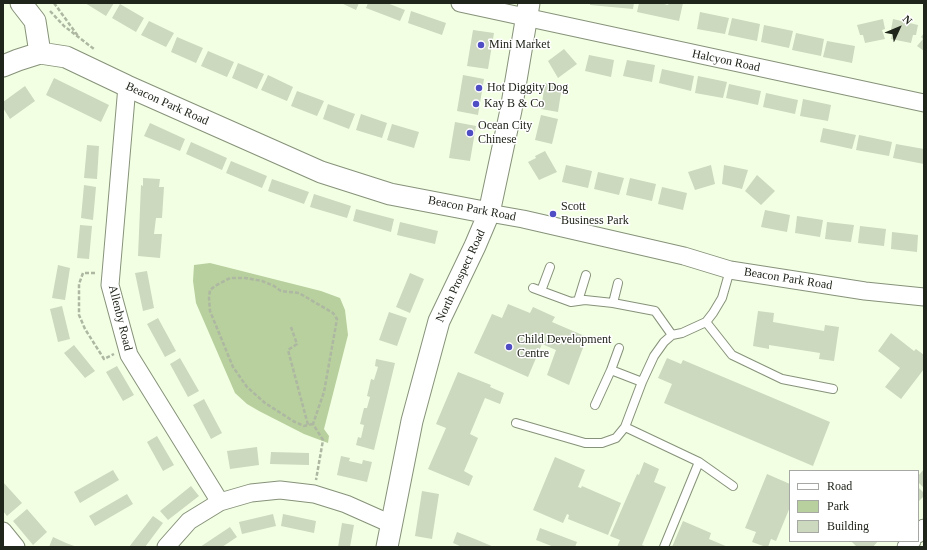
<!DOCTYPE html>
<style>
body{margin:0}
#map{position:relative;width:927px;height:550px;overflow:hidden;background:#f2ffe3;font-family:"Times New Roman",serif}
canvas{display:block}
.frame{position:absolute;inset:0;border:4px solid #20251b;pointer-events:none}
.legend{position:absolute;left:789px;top:470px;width:130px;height:72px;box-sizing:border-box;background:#fff;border:1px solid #a6a8a4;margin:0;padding:5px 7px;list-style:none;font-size:12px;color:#20251b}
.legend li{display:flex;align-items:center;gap:8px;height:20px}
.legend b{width:20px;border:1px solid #a6a8a4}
.north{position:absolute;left:879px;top:8px;width:40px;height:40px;-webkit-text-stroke:3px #fff;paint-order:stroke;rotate:46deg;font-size:11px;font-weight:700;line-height:16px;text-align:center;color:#20251b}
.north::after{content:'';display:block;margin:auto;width:14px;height:18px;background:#20251b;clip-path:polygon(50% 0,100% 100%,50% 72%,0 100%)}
</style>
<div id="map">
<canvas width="927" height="550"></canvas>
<div class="frame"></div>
<ul class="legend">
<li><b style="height:5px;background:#fff"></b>Road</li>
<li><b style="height:11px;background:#b8d09e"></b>Park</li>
<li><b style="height:11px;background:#ccd9be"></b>Building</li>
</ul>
<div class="north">N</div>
</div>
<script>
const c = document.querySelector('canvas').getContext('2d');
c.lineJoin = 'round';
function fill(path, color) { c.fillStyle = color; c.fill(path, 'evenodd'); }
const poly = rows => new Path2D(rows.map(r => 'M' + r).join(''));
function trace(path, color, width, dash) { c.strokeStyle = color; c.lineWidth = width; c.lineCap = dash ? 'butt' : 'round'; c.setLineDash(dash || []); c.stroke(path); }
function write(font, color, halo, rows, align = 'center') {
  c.font = font + ' "Times New Roman",serif'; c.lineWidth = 3; c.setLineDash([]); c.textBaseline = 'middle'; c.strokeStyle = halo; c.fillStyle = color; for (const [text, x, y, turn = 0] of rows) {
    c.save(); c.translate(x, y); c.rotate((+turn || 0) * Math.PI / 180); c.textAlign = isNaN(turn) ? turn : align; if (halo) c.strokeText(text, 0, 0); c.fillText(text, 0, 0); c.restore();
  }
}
const green = poly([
 [210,263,321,291,340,298,345,310,348,335,324,429,329,436,328,443,304,434,259,411,247,404,235,393,196,303,193,281,194,265]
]);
const building = poly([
 [85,3,114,3,106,16],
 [341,3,359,3,356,10],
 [368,3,387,3,405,10,400,21,366,8],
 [590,3,634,3,633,9,590,5],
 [639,3,660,3,668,5,669,3,683,3,679,21,637,12],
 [120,4,144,18,136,32,112,18],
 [411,11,446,23,442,35,408,23],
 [700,12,729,18,725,34,697,29],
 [732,18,760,24,757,41,728,35],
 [883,19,885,29,882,30,885,39,865,43,863,35,860,35,857,25],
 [893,19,918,25,916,35,913,35,911,43,891,39,893,30,891,30],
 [149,21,174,33,166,47,141,35],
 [764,25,793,31,789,48,761,42],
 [473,30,494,33,488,69,467,66],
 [796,33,824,39,821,56,792,50],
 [924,33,924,51,917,46,923,39,921,37],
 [177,37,203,48,196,63,171,52],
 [827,41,855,46,852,63,823,57],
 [564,49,577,64,558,78,548,61],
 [208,51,234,62,227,77,201,66],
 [589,55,614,60,611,77,585,71],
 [627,60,655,65,652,82,623,76],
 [238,63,264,74,257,89,232,78],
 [662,69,694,76,691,91,659,83],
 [268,75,293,87,287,101,261,90],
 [463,75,484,79,478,115,457,111],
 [698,76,727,82,723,98,695,93],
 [54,78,109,105,101,122,46,95],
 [545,83,562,86,558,112,541,109],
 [729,84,761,91,758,105,726,98],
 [25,86,35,101,10,119,3,108,3,102],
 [297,91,324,101,317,116,291,106],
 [766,93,798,100,795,114,763,107],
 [803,99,831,105,828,121,800,116],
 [328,104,355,114,349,129,323,119],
 [361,114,387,123,382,138,356,130],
 [541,115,558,119,552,144,535,140],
 [455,122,476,126,470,161,449,158],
 [150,123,185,139,180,151,144,136],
 [392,124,419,132,414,148,387,140],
 [823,128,856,135,852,149,820,142],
 [859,135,892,142,889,156,856,150],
 [191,142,227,158,222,170,186,154],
 [896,144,924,149,924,164,893,158],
 [87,145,99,146,97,179,84,178],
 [545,151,557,172,539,180,528,162,536,158,535,156],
 [231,161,267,176,262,188,226,173],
 [566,165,592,171,588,188,562,182],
 [711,165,715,184,695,190,688,172],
 [724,165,748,170,742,189,722,184],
 [598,172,624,178,619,195,594,189],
 [757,175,775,191,761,205,745,191],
 [143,178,160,179,159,187,164,187,162,218,156,218,154,234,162,234,160,258,138,256,141,185,143,186],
 [630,178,656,184,652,201,626,195],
 [272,179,309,192,304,204,268,191],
 [84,185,96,187,93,220,81,218],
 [662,187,687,193,683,210,658,204],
 [314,194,351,206,347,218,310,207],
 [356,209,394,219,391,232,353,221],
 [765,210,790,215,787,232,761,227],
 [797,216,823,220,820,237,795,233],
 [400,222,438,231,435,244,397,235],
 [827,222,854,225,851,242,825,239],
 [80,225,92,226,89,259,77,258],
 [860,226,886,229,884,246,858,243],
 [892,232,918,235,917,252,891,249],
 [58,265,70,268,65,300,52,298],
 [147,271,154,308,143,311,135,273],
 [410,273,424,279,410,313,396,307],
 [508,304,530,313,533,307,555,317,552,322,587,337,569,385,547,375,556,350,542,344,528,377,474,353,492,314,502,318],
 [62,306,70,339,58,342,50,309],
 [758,311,774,313,773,322,824,331,825,325,839,327,834,361,819,359,820,353,769,345,769,349,753,346],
 [389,312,407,318,397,346,379,340],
 [158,318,176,351,165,357,147,324],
 [891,333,914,351,916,349,924,355,924,369,901,399,885,387,900,368,878,351],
 [74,345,95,371,85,378,64,353],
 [180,358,199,391,188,397,170,364],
 [667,358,681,364,683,360,830,422,813,466,664,403,672,384,658,378],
 [376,359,395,363,374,450,356,445,358,437,361,438,364,425,360,424,364,408,367,408,370,397,367,396,371,379,374,380,378,367,375,366],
 [117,366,134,395,123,401,106,372],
 [458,372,491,385,490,387,504,393,500,404,485,398,470,434,478,438,464,471,473,476,469,486,428,469,446,428,436,424],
 [204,399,222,433,211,439,193,405],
 [157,436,174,465,163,471,147,442],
 [257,447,259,465,230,469,227,451],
 [271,452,309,453,309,465,270,464],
 [341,456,350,458,349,461,362,464,363,460,372,462,367,482,337,475],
 [555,457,585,470,578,487,581,488,582,486,621,503,608,535,568,519,569,515,567,514,563,523,533,510],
 [644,462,659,469,654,482,666,487,642,545,647,547,617,547,620,540,610,536,637,474,639,475],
 [924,469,924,488,918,482,918,476],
 [113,470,119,480,80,503,74,492],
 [767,474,790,484,790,507,776,541,771,539,768,547,766,547,752,542,756,532,745,528],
 [3,482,22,503,7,516,3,511],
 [191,486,199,496,168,520,160,511],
 [918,487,924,493,924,496,918,502],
 [422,491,439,494,432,539,415,536],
 [127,494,133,504,95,526,89,516],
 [27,509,47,532,33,545,13,521],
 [273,514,276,526,242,534,239,522],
 [283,514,316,521,314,533,281,526],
 [153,516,163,523,145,547,129,547],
 [683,521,711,533,709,539,728,547,672,547],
 [342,523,354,525,350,547,338,547],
 [230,527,237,537,222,547,200,547],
 [540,528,577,542,575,547,554,547,536,540],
 [457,532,475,539,494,547,462,547,453,543],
 [53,537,66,543,77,547,49,547],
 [851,541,878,541,873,547,857,547]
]);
const path = poly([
 [54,3,78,36],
 [50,11,64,26,94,49],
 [95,273,83,273,79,284,79,315,85,329,104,359,114,354],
 [291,327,297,344,288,350,308,425],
 [313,424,304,426,293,421,265,403,247,387,233,367,210,311,209,298,210,290,215,286,230,278,245,278,262,281,274,286,281,291,299,293,333,313,337,319,324,392,313,424,323,440,316,480]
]);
const service = poly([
 [533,288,571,302,585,300,613,303,655,311,672,335],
 [541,291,550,267],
 [578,301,586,275],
 [613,303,618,283],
 [706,322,732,355,782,379,833,389],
 [619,348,611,370,642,382],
 [595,405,611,370],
 [516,423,585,443,602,443,616,438,625,427,642,382,654,356,664,342,672,335,682,333,706,322,713,313,722,298,730,270],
 [625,427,699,462,733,486],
 [664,547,699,462]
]);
const minor = poly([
 [460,3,924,103],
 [127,86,110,285,129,355,220,502],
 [489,213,523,219,684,256,730,270,865,291,924,297],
 [3,531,16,547],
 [918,534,924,528],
 [166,547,189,521,220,502,251,493,280,490,314,494,346,504,391,524],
 [906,547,912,541]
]);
const tertiary = poly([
 [21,3,35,21,40,53],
 [3,66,18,60,40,53,66,57,127,86,321,172,390,194,489,213],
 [387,547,412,421,439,321,475,246,489,213,511,110,529,3]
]);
const markers = [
 [481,45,4,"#4f4dc3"],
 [479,88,4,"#4f4dc3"],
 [476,104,4,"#4f4dc3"],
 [470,133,4,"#4f4dc3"],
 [553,214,4,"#4f4dc3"],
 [509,347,4,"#4f4dc3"]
];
const poiNames = [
 ["Mini Market",489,45],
 ["Hot Diggity Dog",487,88],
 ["Kay B & Co",484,104],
 ["Ocean City",478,126],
 ["Chinese",478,140],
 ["Scott",561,207],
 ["Business Park",561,221],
 ["Child Development",517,340],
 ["Centre",517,354]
];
const streetNames = [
 ["Halcyon Road",726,61,12],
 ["Beacon Park Road",167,104,24],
 ["Beacon Park Road",472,209,11],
 ["North Prospect Road",461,276,-65],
 ["Beacon Park Road",788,279,9],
 ["Allenby Road",120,318,76]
];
fill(green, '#b8d09e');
fill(building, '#ccd9be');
trace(service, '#869279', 10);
trace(minor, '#869279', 19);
trace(tertiary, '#869279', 23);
trace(path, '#adb7a1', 2.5, [4, 2]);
trace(service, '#fff', 8);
trace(minor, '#fff', 17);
trace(tertiary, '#fff', 21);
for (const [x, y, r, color] of markers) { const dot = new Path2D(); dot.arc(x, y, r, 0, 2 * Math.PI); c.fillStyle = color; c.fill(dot); trace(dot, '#fff', 1.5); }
write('12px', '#20251b', '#fff', poiNames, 'left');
write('12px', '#20251b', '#fff', streetNames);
</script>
